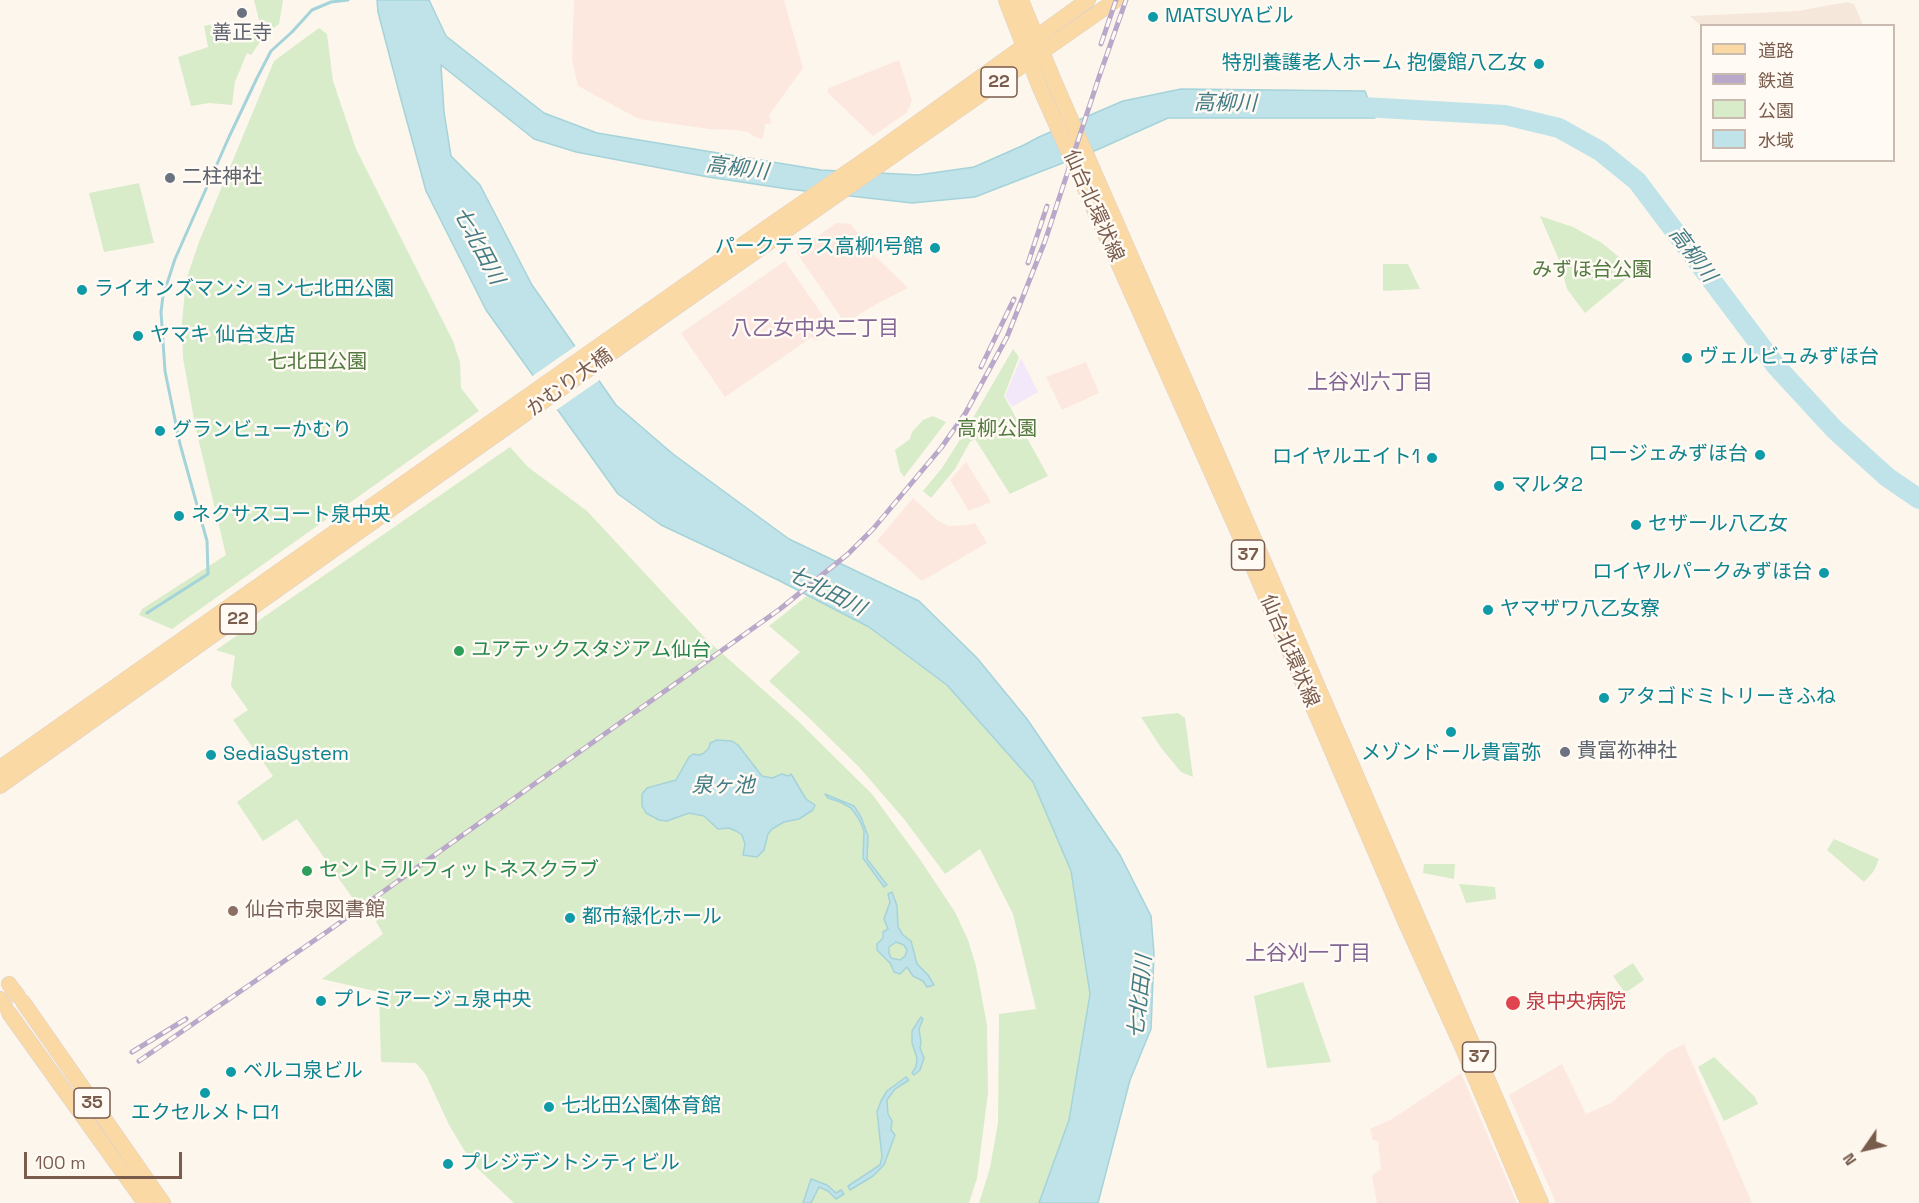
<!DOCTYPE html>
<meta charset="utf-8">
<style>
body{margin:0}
#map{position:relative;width:1919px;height:1203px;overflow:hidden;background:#fdf6ec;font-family:"Space Grotesk","Noto Sans JP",sans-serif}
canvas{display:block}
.legend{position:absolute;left:1700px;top:24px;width:195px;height:138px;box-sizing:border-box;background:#fffaf3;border:2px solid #cabbb1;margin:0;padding:8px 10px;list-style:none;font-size:18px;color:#7a5c4d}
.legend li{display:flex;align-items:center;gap:12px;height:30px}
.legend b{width:30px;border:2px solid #cabbb1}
.north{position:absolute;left:1835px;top:1119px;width:60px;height:60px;-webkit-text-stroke:4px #fffaf3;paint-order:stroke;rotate:236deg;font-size:16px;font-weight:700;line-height:24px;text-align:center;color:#7a5c4d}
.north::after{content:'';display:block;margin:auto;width:21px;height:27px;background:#7a5c4d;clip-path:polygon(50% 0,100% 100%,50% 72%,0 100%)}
.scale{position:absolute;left:24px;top:1152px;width:158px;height:27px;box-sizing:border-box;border:3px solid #7a5c4d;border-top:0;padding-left:8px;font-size:18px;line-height:21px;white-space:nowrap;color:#7a5c4d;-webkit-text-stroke:4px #fffaf3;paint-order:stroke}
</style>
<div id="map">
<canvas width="1919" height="1203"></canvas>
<ul class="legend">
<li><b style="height:8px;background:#fbd9a5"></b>道路</li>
<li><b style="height:8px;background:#b9a8c9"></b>鉄道</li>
<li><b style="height:16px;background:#d8ecc9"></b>公園</li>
<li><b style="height:16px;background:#bfe3e8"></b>水域</li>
</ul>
<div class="north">N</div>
<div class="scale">100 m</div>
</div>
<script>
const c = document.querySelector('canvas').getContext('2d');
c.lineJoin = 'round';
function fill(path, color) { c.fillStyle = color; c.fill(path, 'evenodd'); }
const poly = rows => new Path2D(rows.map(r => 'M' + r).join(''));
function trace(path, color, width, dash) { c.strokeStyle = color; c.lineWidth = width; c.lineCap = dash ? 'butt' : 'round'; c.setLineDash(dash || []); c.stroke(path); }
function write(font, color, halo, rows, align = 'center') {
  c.font = font + ' "Space Grotesk","Noto Sans JP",sans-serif'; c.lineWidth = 5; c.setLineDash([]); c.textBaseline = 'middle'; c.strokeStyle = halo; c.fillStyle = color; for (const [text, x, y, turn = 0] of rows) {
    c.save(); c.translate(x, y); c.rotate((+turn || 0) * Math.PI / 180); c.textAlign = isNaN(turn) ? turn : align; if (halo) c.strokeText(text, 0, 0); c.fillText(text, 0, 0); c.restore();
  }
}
const residential = poly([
 [1847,2,1854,4,1863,25,1701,26,1690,16,1798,11]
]);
const commercial = poly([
 [574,0,784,0,803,68,769,115,771,123,765,124,763,139,755,137,748,132,736,130,709,129,639,119,578,86,572,60],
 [899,60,912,101,906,113,873,136,827,92,829,88],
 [836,223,851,224,874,255,908,288,873,306,845,323,796,252],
 [785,261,828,323,820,329,824,336,816,341,812,337,725,397,681,333],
 [1086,362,1099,393,1062,410,1046,377],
 [966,462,991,502,969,511,950,480],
 [913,498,937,520,948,526,967,525,975,523,987,543,922,581,877,541],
 [1684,1044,1752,1203,1556,1203,1509,1095,1562,1064,1586,1114,1611,1103,1668,1052],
 [1461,1073,1517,1203,1377,1203,1372,1176,1381,1169,1378,1141,1373,1140,1370,1129,1392,1119]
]);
const education = poly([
 [1021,358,1038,392,1012,407,1005,396]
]);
const green = poly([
 [254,0,283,0,279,24,265,35,251,55,247,53,235,82,232,105,209,103,191,106,178,57,208,47,204,26,226,21,230,33,260,24],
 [319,28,327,34,333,81,356,149,453,341,460,362,461,388,479,411,172,629,139,615,142,609,226,555,195,425,183,358,182,322,186,280,199,242,274,61],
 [139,183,154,243,104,252,89,193],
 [1540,216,1573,227,1602,243,1636,271,1585,313,1567,289,1559,260],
 [1383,264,1408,264,1420,289,1383,291],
 [1013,349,1019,357,1004,396,1048,476,1010,494,975,439,970,442,955,469,931,498,923,491,942,468,966,430],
 [933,416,946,422,904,477,900,471,895,450,910,439,912,432,923,420],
 [510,447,528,467,587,511,706,639,797,720,872,794,919,858,955,912,968,940,976,966,987,1025,988,1093,977,1178,969,1203,514,1203,477,1168,466,1153,449,1125,426,1075,416,1063,381,1062,379,992,322,979,383,934,369,909,363,913,297,819,263,841,237,802,273,776,233,720,248,710,231,686,235,656,216,650],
 [808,595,869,627,947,685,1033,782,1071,871,1090,994,1069,1120,1039,1203,979,1203,990,1168,998,1123,999,1014,1036,1009,1013,914,980,849,945,874,904,819,859,767,807,716,769,681,800,652,769,626],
 [1178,713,1185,718,1193,777,1181,772,1162,749,1141,717],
 [1834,839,1879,859,1874,871,1864,882,1827,850],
 [1424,864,1455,864,1454,879,1423,873],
 [1459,884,1495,887,1496,899,1466,903],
 [1633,963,1644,980,1625,993,1613,976],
 [1303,982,1331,1062,1267,1068,1254,996],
 [1714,1057,1755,1097,1758,1104,1724,1121,1698,1067]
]);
const water = poly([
 [377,0,429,0,446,36,544,113,597,133,821,170,918,175,974,167,1024,145,1039,137,1123,101,1181,89,1365,91,1375,118,1168,118,1099,149,975,197,912,203,788,189,708,177,576,152,534,139,441,65,444,112,451,156,480,185,532,285,616,405,673,454,789,539,919,601,977,658,1027,719,1120,855,1151,916,1154,954,1151,1029,1130,1080,1098,1203,1039,1203,1069,1120,1090,994,1071,871,1033,782,947,685,869,627,778,580,661,525,618,494,486,310,426,191,400,96,378,12,377,0],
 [717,740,732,741,738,745,762,776,772,778,782,774,788,776,791,774,806,799,815,805,813,810,799,819,784,822,772,829,768,834,764,850,757,857,743,855,745,844,742,835,736,831,729,828,718,829,704,816,689,813,667,821,659,820,646,813,642,806,642,794,647,788,676,780,689,757,693,754,699,755,704,753,709,748,710,743,717,740],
 [825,794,854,806,861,817,868,836,867,859,887,885,884,887,863,858,864,831,859,819,851,808,840,802,828,798,825,794],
 [892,892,897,906,898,927,903,935,911,941,917,964,928,975,934,985,927,987,923,981,913,976,907,967,900,974,894,972,890,963,877,950,877,944,883,938,883,932,888,929,884,919,890,902,888,894,892,892],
 [896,942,904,945,907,950,905,956,900,960,891,958,889,953,889,947,896,942],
 [921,1017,923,1019,919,1029,921,1042,920,1048,924,1058,920,1070,914,1075,912,1073,916,1067,917,1058,912,1043,912,1031,921,1017],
 [906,1077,909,1080,895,1089,887,1100,888,1114,892,1121,891,1130,895,1135,884,1165,873,1176,850,1190,848,1186,880,1165,882,1157,877,1112,881,1101,887,1091,906,1077],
 [811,1179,827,1185,836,1193,841,1190,844,1194,836,1199,828,1191,819,1187,811,1203,803,1203,811,1179]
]);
const pier = poly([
 [577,345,601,379,555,411,531,377]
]);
const stream = poly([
 [147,613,208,574,207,541,180,444,165,371,161,312,163,296,175,259,229,137,257,78,271,51,292,32,312,10,331,2,348,0]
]);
const river = poly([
 [1345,106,1505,115,1559,128,1600,151,1637,181,1776,366,1834,429,1887,477,1919,499]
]);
const major = poly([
 [1006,0,1040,88,1235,525,1405,921,1461,1044,1528,1203],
 [1021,0,1054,81,1193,398,1541,1203],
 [0,768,772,224,878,151,1088,0],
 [0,786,665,315,1116,0],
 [9,984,18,996],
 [0,999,5,1006],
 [23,1002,163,1203],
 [9,1013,145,1203]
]);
const rail = poly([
 [1101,44,1116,0],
 [1028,263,1047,206],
 [981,367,1014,299],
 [132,1052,186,1019],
 [139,1061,328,931,780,609,848,554,873,529,941,448,965,414,1007,337,1045,241,1099,77,1126,0]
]);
const markers = [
 [242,13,6,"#6b7280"],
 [1153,17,6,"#0f9aa8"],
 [1539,64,6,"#0f9aa8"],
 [170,178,6,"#6b7280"],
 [935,248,6,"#0f9aa8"],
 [82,290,6,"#0f9aa8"],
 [138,336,6,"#0f9aa8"],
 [1687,358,6,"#0f9aa8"],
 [160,431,6,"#0f9aa8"],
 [1760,455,6,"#0f9aa8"],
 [1432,458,6,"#0f9aa8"],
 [1499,486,6,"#0f9aa8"],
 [179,516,6,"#0f9aa8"],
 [1636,525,6,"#0f9aa8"],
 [1824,573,6,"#0f9aa8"],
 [1488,610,6,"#0f9aa8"],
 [459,651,6,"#2e9e5b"],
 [1604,698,6,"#0f9aa8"],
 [1451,732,6,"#0f9aa8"],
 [1565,752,6,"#6b7280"],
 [211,755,6,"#0f9aa8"],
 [307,871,6,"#2e9e5b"],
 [233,911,6,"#8d6e63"],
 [570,918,6,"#0f9aa8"],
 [321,1001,6,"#0f9aa8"],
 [1513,1003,8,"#e0444e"],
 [231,1072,6,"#0f9aa8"],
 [205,1093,6,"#0f9aa8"],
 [549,1107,6,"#0f9aa8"],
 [448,1164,6,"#0f9aa8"]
];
const shields = [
 [999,82,36],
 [1248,555,33],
 [238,619,36],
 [1479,1057,33],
 [92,1103,36]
];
const shieldNames = [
 ["22",999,82],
 ["37",1248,555],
 ["22",238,619],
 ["37",1479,1057],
 ["35",92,1103]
];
const cultureNames = [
 ["MATSUYAビル",1165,17],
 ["特別養護老人ホーム 抱優館八乙女",1527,64,"right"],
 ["パークテラス高柳1号館",923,248,"right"],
 ["ライオンズマンション七北田公園",94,290],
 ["ヤマキ 仙台支店",150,336],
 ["ヴェルビュみずほ台",1699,358],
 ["グランビューかむり",172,431],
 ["ロージェみずほ台",1748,455,"right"],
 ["ロイヤルエイト1",1420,458,"right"],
 ["マルタ2",1511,486],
 ["ネクサスコート泉中央",191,516],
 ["セザール八乙女",1648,525],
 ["ロイヤルパークみずほ台",1812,573,"right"],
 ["ヤマザワ八乙女寮",1500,610],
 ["アタゴドミトリーきふね",1616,698],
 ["メゾンドール貴富弥",1451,754,"center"],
 ["SediaSystem",223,755],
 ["都市緑化ホール",582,918],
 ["プレミアージュ泉中央",333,1001],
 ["ベルコ泉ビル",243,1072],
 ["七北田公園体育館",561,1107],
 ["エクセルメトロ1",205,1114,"center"],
 ["プレジデントシティビル",460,1164]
];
const worshipNames = [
 ["善正寺",242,34,"center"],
 ["二柱神社",182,178],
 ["貴富祢神社",1577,752]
];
const streetNames = [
 ["仙台北環状線",1093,206,66],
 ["かむり大橋",570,383,-36],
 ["仙台北環状線",1289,651,67]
];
const parkNames = [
 ["みずほ台公園",1592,271],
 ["七北田公園",317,363],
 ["高柳公園",997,430]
];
const leisureNames = [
 ["ユアテックスタジアム仙台",471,651],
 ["セントラルフィットネスクラブ",319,871]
];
const educationNames = [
 ["仙台市泉図書館",245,911]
];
const healthNames = [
 ["泉中央病院",1526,1003]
];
const waterNames = [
 ["高柳川",1225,104,1],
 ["高柳川",737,169,7],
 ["七北田川",478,246,62],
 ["高柳川",1692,255,53],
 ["七北田川",826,592,27],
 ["泉ヶ池",723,786],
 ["七北田川",1141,997,-84]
];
const neighbourhoodNames = [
 ["八乙女中央二丁目",815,329],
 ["上谷刈六丁目",1370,383],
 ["上谷刈一丁目",1308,954]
];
fill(residential, '#f5e8da');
fill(commercial, '#fde8e0');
fill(education, '#f3e8fa');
fill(green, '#d8ecc9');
fill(water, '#bfe3e8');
trace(water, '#a5d3da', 1.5);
fill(pier, '#fdf6ec');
trace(stream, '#a5d3da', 3);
trace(river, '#bfe3e8', 20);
trace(major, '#dad1cd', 16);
trace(major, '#fbd9a5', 15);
trace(rail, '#b9a8c9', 5);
trace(rail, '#fffaf3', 3, [9]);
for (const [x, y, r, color] of markers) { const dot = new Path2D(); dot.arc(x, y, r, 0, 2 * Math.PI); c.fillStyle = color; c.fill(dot); trace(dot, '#fffaf3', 2); }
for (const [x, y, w] of shields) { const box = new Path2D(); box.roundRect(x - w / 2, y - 15, w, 30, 4.5); c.fillStyle = '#fffaf3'; c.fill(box); trace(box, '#7a5c4d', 1.5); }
write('bold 18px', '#7a5c4d', null, shieldNames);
write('20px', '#0d838f', '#fffaf3', cultureNames, 'left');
write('20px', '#5b616d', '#fffaf3', worshipNames, 'left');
write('20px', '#7a5c4d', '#fffaf3', streetNames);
write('20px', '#537a41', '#fffaf3', parkNames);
write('20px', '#27864d', '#fffaf3', leisureNames, 'left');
write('20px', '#785e54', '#fffaf3', educationNames, 'left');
write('20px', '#be3a42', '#fffaf3', healthNames, 'left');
write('italic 21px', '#437c86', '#fffaf3', waterNames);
write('21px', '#846695', '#fffaf3', neighbourhoodNames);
</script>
